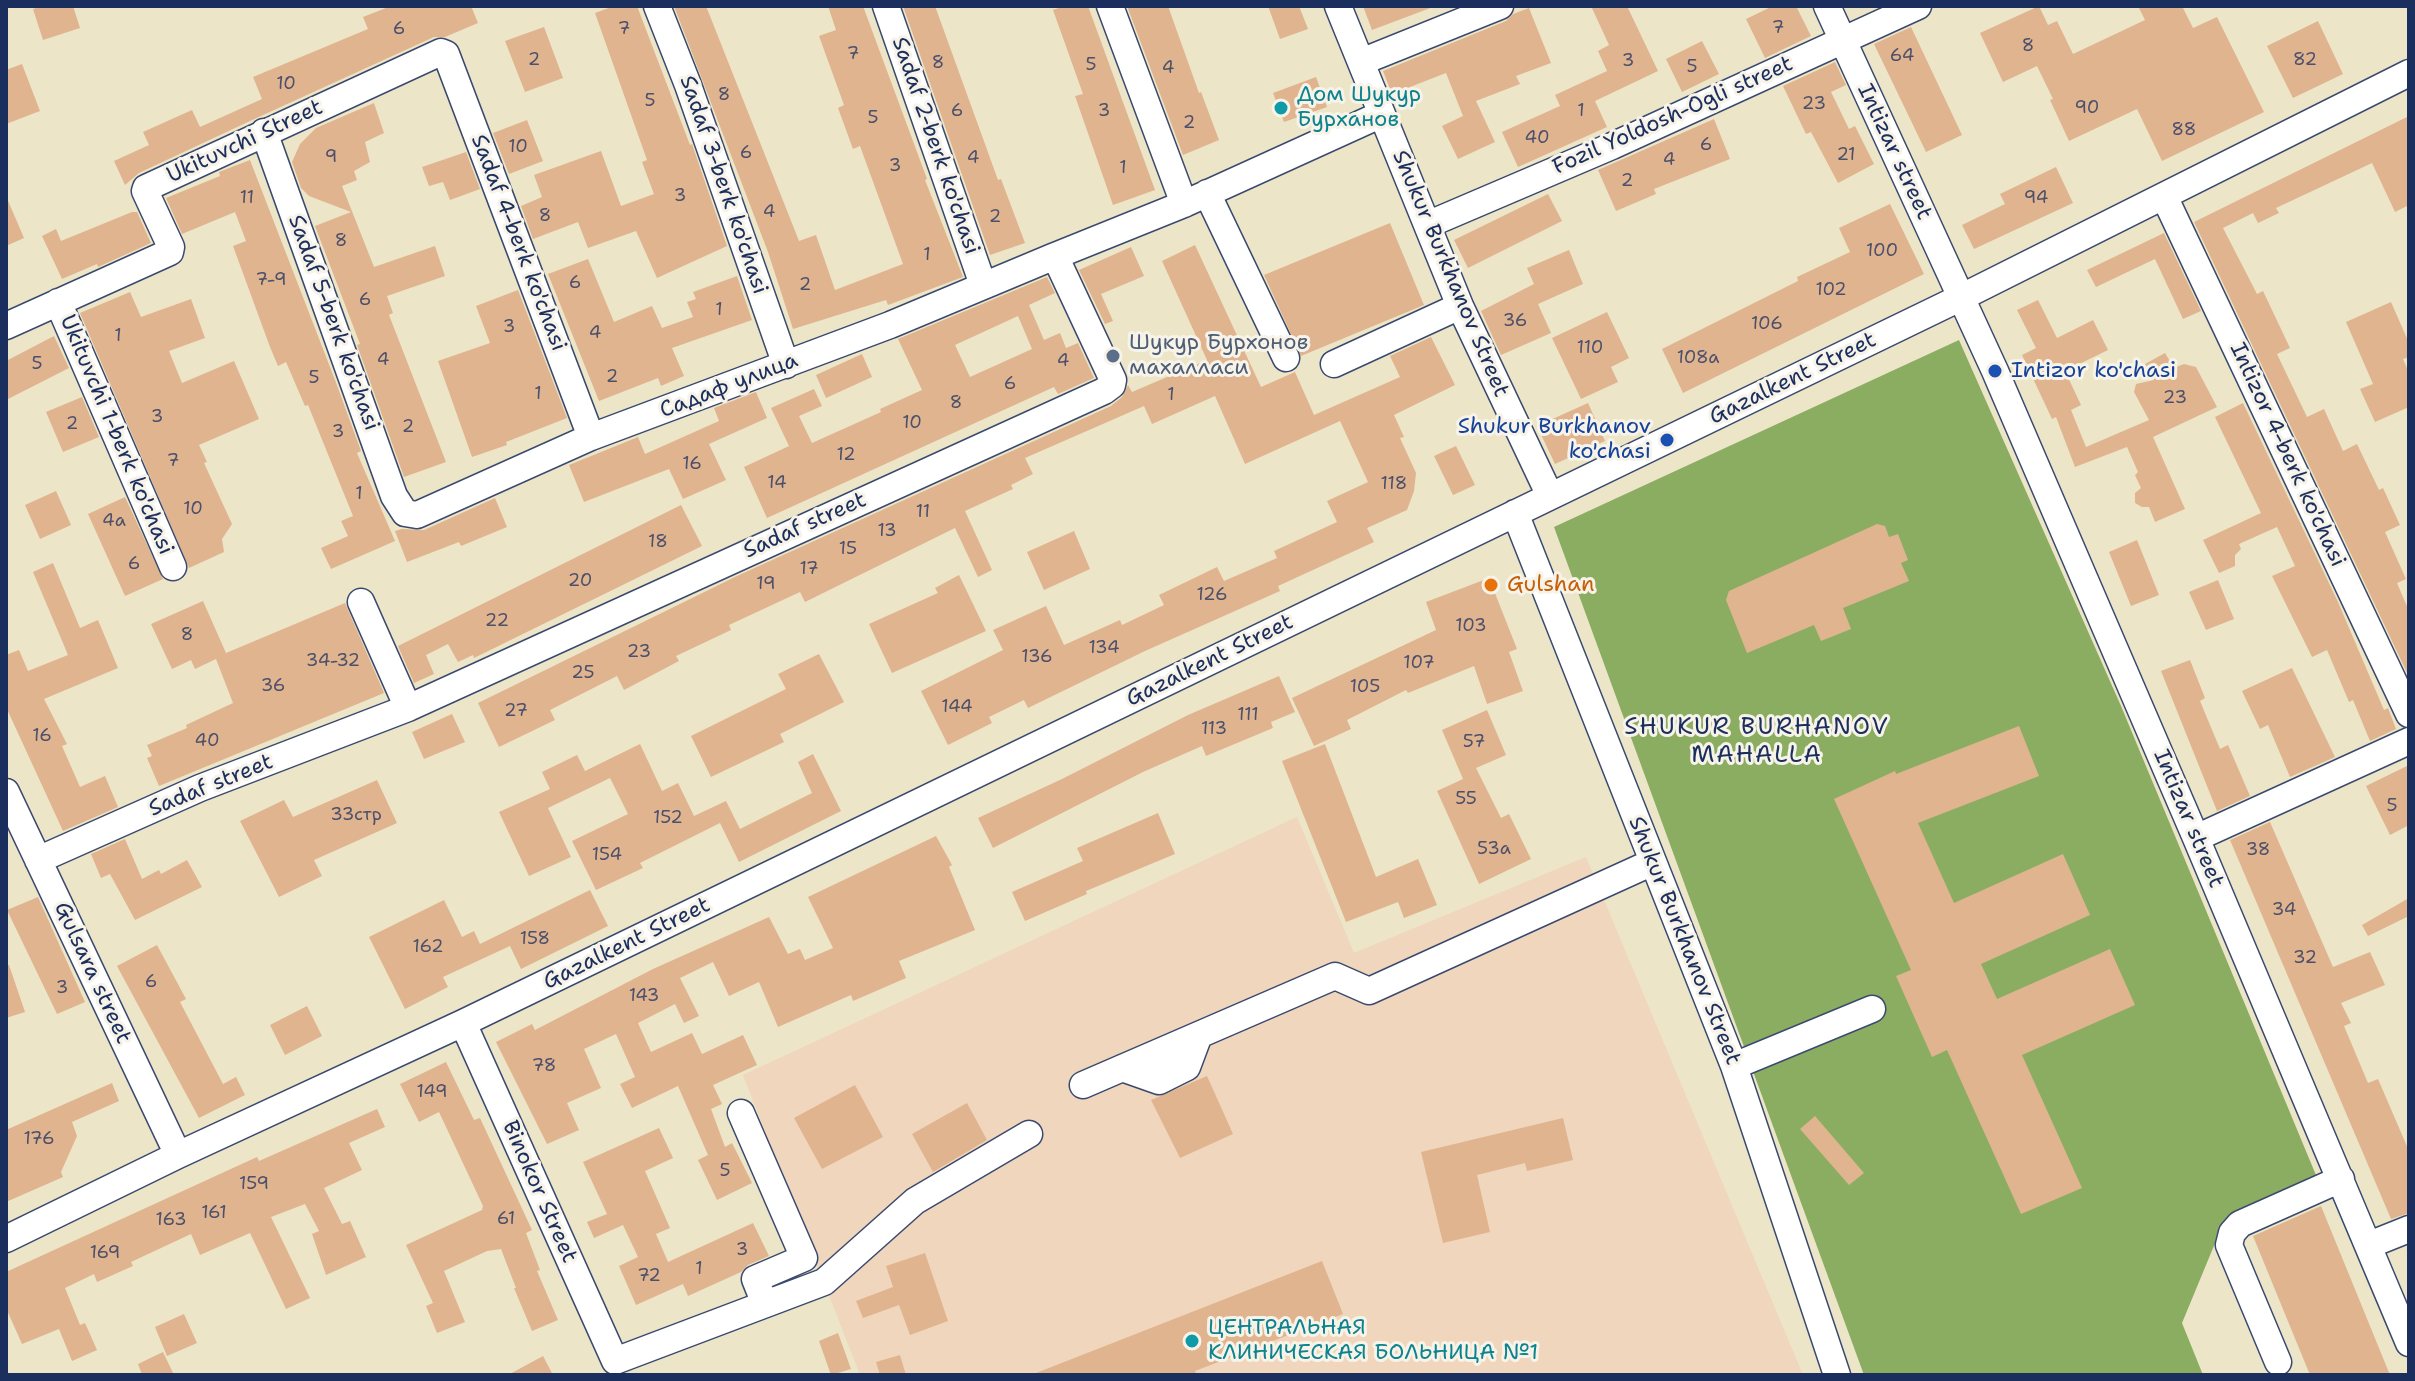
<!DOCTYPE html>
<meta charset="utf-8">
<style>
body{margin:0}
#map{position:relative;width:2415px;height:1381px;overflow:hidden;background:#ece5c8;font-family:"Shantell Sans",sans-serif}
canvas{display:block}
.frame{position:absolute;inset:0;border:8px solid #1b2f5e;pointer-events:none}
</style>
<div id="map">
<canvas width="2415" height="1381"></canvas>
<div class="frame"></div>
</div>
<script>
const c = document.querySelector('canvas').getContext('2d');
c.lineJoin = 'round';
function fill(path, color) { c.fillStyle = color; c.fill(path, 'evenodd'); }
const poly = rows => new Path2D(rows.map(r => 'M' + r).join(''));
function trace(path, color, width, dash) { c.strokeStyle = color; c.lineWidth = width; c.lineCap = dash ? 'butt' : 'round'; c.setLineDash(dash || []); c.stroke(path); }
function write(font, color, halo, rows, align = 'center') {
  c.font = font + ' "Shantell Sans",sans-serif'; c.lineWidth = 6; c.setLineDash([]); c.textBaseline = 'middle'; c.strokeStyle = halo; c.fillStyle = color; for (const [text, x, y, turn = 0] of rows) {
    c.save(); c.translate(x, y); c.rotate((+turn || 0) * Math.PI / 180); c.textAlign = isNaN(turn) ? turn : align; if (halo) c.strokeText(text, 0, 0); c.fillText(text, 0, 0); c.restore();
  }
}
const built = poly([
 [1297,817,1354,953,1586,857,1803,1375,860,1375,743,1075]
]);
const forest = poly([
 [1959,340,2121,706,2318,1180,2218,1236,2182,1323,2203,1375,1864,1375,1554,527]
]);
const building = poly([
 [42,6,73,6,80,28,43,40,33,9],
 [391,6,471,6,478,23,445,37,434,37,250,121,139,173,125,185,114,161,149,145,143,132,192,110,200,127,262,99,253,77,368,29,363,17],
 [614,6,637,6,690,145,692,144,727,246,657,278,636,231,588,248,578,222,533,239,521,206,542,197,534,175,601,151,621,206,654,194,642,162,647,160,595,13],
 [674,6,706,6,799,241,816,235,835,290,903,264,860,146,853,149,838,108,844,105,819,36,836,30,828,6,863,6,927,179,925,180,963,277,888,305,886,300,793,329,768,252],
 [903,6,935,6,998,180,1001,179,1025,243,990,255],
 [1065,6,1088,6,1155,190,1113,205,1075,96,1083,94,1053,10],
 [1127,6,1168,6,1199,93,1201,92,1219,140,1183,155],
 [1268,6,1299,6,1308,29,1280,39],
 [1363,6,1432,6,1433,7,1372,30],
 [1591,6,1627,6,1658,71,1595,101,1607,127,1518,167,1502,132,1560,106,1555,95,1607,71,1598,51,1609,45],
 [1773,6,1796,6,1811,36,1765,58,1746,19],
 [2039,6,2048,25,2057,21,2073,54,2145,20,2138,6,2182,6,2193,28,2217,17,2264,112,2162,161,2137,109,2069,141,2050,100,2053,99,2037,66,2003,82,1980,33],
 [1529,8,1551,63,1516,76,1520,84,1476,101,1495,142,1458,159,1442,126,1463,116,1446,73,1392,94,1383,71,1506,21,1513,14],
 [2318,21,2343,74,2293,98,2267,46],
 [544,27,563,78,525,92,505,41],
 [1911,27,1962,135,1926,152,1874,44],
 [1702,41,1719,74,1682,92,1666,59],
 [1835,62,1846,85,1831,92,1849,129,1855,126,1874,164,1838,183,1811,132,1806,134,1783,86],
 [22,64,40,111,6,124,6,70],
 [1316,77,1327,107,1284,122,1273,93],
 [374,103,384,133,365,142,370,162,354,171,357,180,342,186,374,267,435,246,445,276,387,296,393,313,389,315,446,462,404,477,357,345,360,344,315,226,351,212,309,196,301,188,292,162,300,144,316,128],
 [2409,116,2409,205,2395,212,2372,163,2276,208,2279,213,2258,223,2253,213,2223,228,2257,294,2263,291,2290,348,2277,354,2307,417,2324,409,2343,451,2357,444,2379,490,2383,488,2400,525,2385,532,2406,579,2397,583,2409,611,2409,677,2194,222],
 [1714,119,1730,159,1654,189,1656,194,1616,211,1598,170],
 [527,120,543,161,509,174,493,133],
 [466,152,480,189,450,200,443,182,429,186,422,167],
 [250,160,335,380,361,451,357,453,395,541,331,569,321,548,348,536,341,521,353,516,308,405,305,406,286,362,278,366,270,347,233,246,246,241,235,212,182,234,166,198,220,176,219,172],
 [2056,167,2073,203,1974,249,1962,225,2005,204,2000,194],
 [1548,194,1562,221,1468,268,1454,240],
 [6,196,24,238,6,246],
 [1890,204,1924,274,1683,393,1662,349,1798,281,1797,277,1850,252,1839,228],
 [132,212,137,212,151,243,98,267,97,264,62,279,42,236,56,229,61,241],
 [1390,223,1424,305,1301,356,1264,275],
 [2164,233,2201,311,2183,319,2155,259,2096,287,2087,270],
 [1195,245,1261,387,1295,372,1314,415,1400,377,1390,356,1431,337,1455,385,1394,415,1404,437,1400,438,1416,473,1414,491,1407,510,1367,528,1374,542,1278,586,1280,591,1145,651,1028,708,1024,700,989,717,992,723,948,745,921,691,1003,650,993,630,1046,606,1064,645,1120,620,1122,625,1164,605,1159,595,1217,567,1224,581,1277,558,1274,551,1337,522,1327,501,1368,482,1340,421,1245,464,1215,396,1152,424,1144,406,1025,458,1033,474,1011,485,1013,489,965,511,992,570,978,577,955,528,805,602,800,592,729,625,731,630,676,656,679,661,624,690,617,676,550,710,555,720,499,747,478,703,737,576,1111,406,1122,397,1128,385,1132,392,1207,360,1162,261],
 [1131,247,1144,276,1101,294,1113,321,1105,324,1079,270],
 [1569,250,1583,284,1538,304,1551,333,1501,355,1481,311,1534,284,1527,268],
 [588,259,614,322,652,306,662,328,693,317,687,302,696,299,693,292,737,276,752,320,672,348,684,376,661,386,658,378,599,401,548,274],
 [1047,277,1055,293,1029,305,1044,340,1060,333,1066,348,1078,343,1094,378,1058,394,1054,387,767,518,744,467,789,446,771,408,814,389,822,406,799,416,812,443,881,412,880,409,922,390,898,339],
 [1018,316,1032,349,970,377,955,345],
 [518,290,567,418,506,442,507,445,472,457,438,361,490,343,476,306],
 [130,292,141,317,191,299,205,338,169,351,182,383,234,361,259,419,199,445,207,462,204,463,232,524,222,539,224,552,189,568,80,313],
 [2038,300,2057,338,2093,320,2108,350,2065,371,2081,405,2071,410,2086,447,2149,420,2134,392,2136,384,2154,380,2145,364,2165,353,2174,368,2184,364,2196,367,2217,407,2153,437,2185,509,2155,522,2149,507,2142,507,2135,503,2135,493,2141,488,2135,475,2138,472,2127,447,2075,467,2056,417,2052,419,2022,355,2036,348,2017,310],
 [2391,302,2409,343,2409,357,2403,359,2409,373,2409,407,2375,422,2360,389,2373,384,2346,322],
 [1607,312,1629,358,1611,367,1618,382,1581,399,1552,338],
 [54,336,69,368,6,400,6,361],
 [862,354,872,377,826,398,816,375],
 [756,392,767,418,709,444,726,480,683,499,669,469,584,502,569,465,638,437,645,454,719,421,714,408],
 [82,397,99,437,63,452,46,412],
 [1588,403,1605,441,1555,464,1537,426],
 [2243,403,2338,602,2384,710,2388,708,2396,729,2370,741,2353,700,2349,702,2327,650,2312,657,2272,576,2295,566,2277,527,2239,544,2241,549,2235,555,2235,566,2219,573,2203,540,2261,513,2215,417],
 [1456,446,1475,485,1453,495,1434,456],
 [56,491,71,525,40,539,25,505],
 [125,497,163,579,125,596,88,514],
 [495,498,507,527,461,546,459,542,407,562,395,531,402,529,424,530],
 [681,505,702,546,474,658,473,655,458,662,448,644,426,655,434,674,414,683,398,646],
 [1877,524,1885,526,1889,537,1898,534,1908,560,1901,563,1909,581,1843,608,1851,629,1821,641,1814,625,1747,653,1726,600,1729,591],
 [1074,531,1090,569,1044,590,1027,552],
 [2137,540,2159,595,2131,606,2109,552],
 [53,563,80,628,98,620,118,668,44,699,67,744,62,746,80,787,105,776,118,807,63,831,6,707,6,655,19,650,28,671,68,655,33,572],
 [959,575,986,631,892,673,869,624,938,593,935,588],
 [1489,578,1517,649,1509,652,1523,691,1487,704,1474,666,1408,693,1406,690,1347,720,1351,729,1314,746,1292,698,1436,630,1426,602],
 [2218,580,2234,619,2206,630,2189,592],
 [203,601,226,653,345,603,384,693,159,786,147,758,152,756,147,745,187,728,186,725,233,703,216,659,195,669,191,660,172,669,151,624],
 [819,654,844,702,780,734,784,742,711,777,691,736,786,689,778,674],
 [2190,660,2205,698,2200,701,2220,749,2228,745,2250,796,2217,811,2161,671],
 [2292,668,2335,757,2290,777,2268,725,2260,729,2242,691],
 [1279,676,1295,712,1271,722,1273,728,1206,756,1202,746,1143,772,993,848,978,818,1062,779,1188,715],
 [1487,710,1506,755,1476,768,1501,818,1509,814,1531,859,1479,884,1437,791,1463,779,1442,730],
 [452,714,465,742,424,759,412,732],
 [2019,726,2039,776,1918,823,1954,903,2063,854,2090,915,1981,964,1997,999,2110,949,2135,1005,2022,1055,2082,1188,2021,1214,1947,1050,1932,1057,1896,976,1911,970,1834,799,1895,771,1896,774],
 [640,744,662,791,678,783,694,816,726,801,740,829,812,793,798,762,813,754,841,811,739,862,720,823,640,863,643,868,596,890,572,841,628,814,610,778,548,808,571,857,529,876,499,812,550,789,542,772,577,755,585,771],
 [1325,744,1376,877,1418,859,1437,905,1404,918,1398,902,1346,922,1282,761],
 [2409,765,2409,825,2390,835,2366,786],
 [377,780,397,823,314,860,322,876,279,897,240,821,284,800,293,817],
 [1158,813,1175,854,1086,891,1087,894,1025,921,1012,892,1083,861,1077,848],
 [2270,822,2333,967,2370,952,2385,985,2341,1003,2351,1023,2344,1026,2368,1083,2378,1079,2409,1151,2409,1213,2391,1219,2230,840],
 [936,836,952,865,949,867,975,930,899,961,906,978,853,1001,851,995,778,1027,759,982,729,996,713,962,680,978,699,1016,684,1023,675,1004,638,1023,651,1052,692,1033,702,1054,743,1035,757,1065,713,1085,722,1104,711,1109,725,1147,732,1143,752,1183,717,1200,698,1160,708,1155,678,1086,632,1108,620,1084,635,1077,616,1034,584,1049,601,1088,567,1103,579,1130,547,1144,496,1042,532,1024,535,1030,653,969,769,917,788,954,800,949,805,960,833,948,808,897],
 [125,839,142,879,159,870,161,874,187,860,202,887,135,920,110,874,101,878,91,854],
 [590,890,608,926,521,969,510,946,443,977,448,987,405,1009,369,937,444,900,462,937,474,931,480,944],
 [38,897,85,1002,57,1014,7,910],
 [2409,898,2409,916,2368,936,2362,925],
 [157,945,186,999,180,1002,223,1084,236,1077,245,1095,199,1118,117,966],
 [6,965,9,965,25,1012,6,1018],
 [307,1006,322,1036,285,1055,270,1025],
 [446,1062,474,1120,480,1118,532,1230,526,1233,540,1270,537,1271,558,1320,532,1331,514,1288,516,1288,501,1249,487,1251,444,1271,465,1322,437,1333,426,1306,433,1303,406,1245,482,1210,483,1206,439,1112,419,1122,400,1084],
 [1207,1076,1233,1134,1180,1158,1151,1100],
 [112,1083,119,1101,72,1122,77,1136,61,1172,63,1177,6,1202,6,1130],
 [855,1085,883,1137,822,1169,794,1118],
 [967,1103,987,1140,933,1172,912,1134],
 [377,1109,385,1127,349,1143,362,1170,324,1188,342,1224,350,1221,366,1257,326,1275,312,1234,319,1231,305,1204,271,1217,310,1298,286,1309,250,1233,200,1255,191,1234,131,1262,133,1266,97,1282,94,1274,65,1288,80,1325,85,1323,97,1350,72,1361,59,1329,22,1344,6,1308,6,1272,257,1157,259,1161],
 [1815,1116,1864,1173,1849,1185,1800,1129],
 [1563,1118,1573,1160,1527,1171,1525,1163,1477,1175,1490,1232,1443,1243,1421,1152],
 [659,1128,673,1158,645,1171,670,1228,656,1234,668,1262,753,1223,769,1256,748,1265,741,1272,688,1296,683,1284,636,1305,619,1266,638,1257,623,1225,594,1238,587,1222,607,1214,583,1162],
 [2321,1206,2390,1375,2310,1375,2253,1236],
 [925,1253,948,1321,910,1335,899,1305,863,1318,856,1301,893,1287,886,1266],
 [1322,1261,1343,1314,1195,1371,1197,1375,1031,1375],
 [184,1314,197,1343,167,1356,155,1327],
 [838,1333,851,1369,831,1375,819,1341],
 [163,1352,174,1375,142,1375,138,1364],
 [900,1355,906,1375,880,1375,876,1362],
 [543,1356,553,1375,508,1375]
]);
const minor = poly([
 [657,6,688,85,786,365],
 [886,6,983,285],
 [1110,6,1184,204],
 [1338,6,1460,306,1550,496],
 [1827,6,1995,371,2196,838,2409,1343],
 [1361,62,1500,6],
 [264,132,394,496,405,513,417,515,591,437,890,325,1055,256],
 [1207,193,1286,358],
 [2164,196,2409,714],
 [1427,225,1612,146,1918,6],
 [58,302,173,567],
 [6,326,170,252,171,247,145,191,146,188,441,52,446,54,591,437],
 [1334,364,1460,306],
 [1515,513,1734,1066,1837,1375],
 [361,602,408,708],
 [6,792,178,1155],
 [2196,838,2409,741],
 [38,860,200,788,408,708,1104,391,1112,385,1113,380,1055,256,1184,204,1382,114],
 [463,1023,615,1361,824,1282,915,1201,1029,1134],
 [1734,1066,1872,1009],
 [1122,1068,1159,1081,1187,1067,1199,1035],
 [1083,1085,1335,976,1369,991,1653,862],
 [741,1113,804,1258,755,1279,765,1304],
 [6,1239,178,1155,463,1023,1962,297,2409,73],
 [2369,1245,2409,1229],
 [2278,1362,2229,1245,2232,1233,2240,1224,2341,1179]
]);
const markers = [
 [1281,108,8,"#0f9aa8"],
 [1113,356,8,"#5c6f8a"],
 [1995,371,8,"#1a4fb4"],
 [1667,440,8,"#1a4fb4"],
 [1491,585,8,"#e8710a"],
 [1192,1341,8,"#0f9aa8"]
];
const numberNames = [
 ["7",1778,28],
 ["6",399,29],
 ["7",624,29],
 ["8",2028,46],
 ["7",853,54],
 ["64",1902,56],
 ["2",534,60],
 ["82",2305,60],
 ["3",1628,61],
 ["8",938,63],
 ["5",1091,65],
 ["5",1692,67],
 ["4",1168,68],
 ["10",286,84],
 ["8",724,95],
 ["5",650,101],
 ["23",1814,104],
 ["90",2087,108],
 ["6",957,111],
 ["3",1104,111],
 ["1",1581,111],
 ["5",873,118],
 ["2",1189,123],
 ["88",2184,130],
 ["40",1537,138],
 ["6",1706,145],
 ["10",518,147],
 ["6",746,153],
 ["21",1846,155],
 ["9",331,157],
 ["4",973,158],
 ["4",1669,160],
 ["3",895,166],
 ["1",1123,168],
 ["2",1627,181],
 ["3",680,196],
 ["11",247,198],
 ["94",2036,198],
 ["4",769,212],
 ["8",545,216],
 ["2",995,217],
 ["8",341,241],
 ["100",1882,251],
 ["1",927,255],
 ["7-9",271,280],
 ["6",575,283],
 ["2",805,285],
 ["102",1831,290],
 ["6",365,300],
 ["1",719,310],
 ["36",1515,321],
 ["106",1767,324],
 ["3",509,327],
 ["4",595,333],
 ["1",118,336],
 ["110",1590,348],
 ["108a",1698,358],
 ["4",383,360],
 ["4",1063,361],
 ["5",37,364],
 ["2",612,377],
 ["5",314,378],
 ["6",1010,384],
 ["1",538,394],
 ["1",1171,395],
 ["23",2175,398],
 ["8",956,403],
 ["3",157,417],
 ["10",912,423],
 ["2",72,424],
 ["2",408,427],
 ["3",338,432],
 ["12",846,455],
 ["7",173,461],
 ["16",692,464],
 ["14",777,483],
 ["118",1394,484],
 ["1",359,494],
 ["10",193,509],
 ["11",923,512],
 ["4а",114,521],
 ["13",887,531],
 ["18",658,542],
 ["15",848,549],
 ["6",134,564],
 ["17",809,569],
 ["20",580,581],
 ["19",766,584],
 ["126",1212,595],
 ["22",497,621],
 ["103",1471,626],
 ["8",187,635],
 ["134",1104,648],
 ["23",639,652],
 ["136",1037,657],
 ["34-32",333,661],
 ["107",1419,663],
 ["25",583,673],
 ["36",273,686],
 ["105",1365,687],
 ["144",957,707],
 ["27",516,711],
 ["111",1248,715],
 ["113",1214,729],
 ["16",42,736],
 ["40",207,741],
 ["57",1474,742],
 ["55",1466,799],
 ["5",2392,806],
 ["33стр",356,815],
 ["152",668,818],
 ["53а",1494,849],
 ["38",2258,850],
 ["154",607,855],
 ["34",2284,910],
 ["158",535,939],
 ["162",428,947],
 ["32",2305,958],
 ["6",151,982],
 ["3",62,988],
 ["143",644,996],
 ["78",544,1066],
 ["149",432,1092],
 ["176",39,1139],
 ["5",725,1171],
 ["159",254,1184],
 ["161",214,1213],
 ["61",506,1219],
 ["163",171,1220],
 ["3",742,1250],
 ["169",105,1253],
 ["1",699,1269],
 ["72",649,1276]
];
const cultureNames = [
 ["Дом Шукур",1297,95],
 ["Бурханов",1297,120],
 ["ЦЕНТРАЛЬНАЯ",1208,1328],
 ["КЛИНИЧЕСКАЯ БОЛЬНИЦА №1",1208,1353]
];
const streetNames = [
 ["Fozil Yoldosh-Ogli street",1673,116,-24],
 ["Ukituvchi Street",245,142,-25],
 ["Sadaf 2-berk ko'chasi",935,146,71],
 ["Intizar street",1894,152,65],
 ["Sadaf 3-berk ko'chasi",723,185,71],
 ["Sadaf 4-berk ko'chasi",518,243,69],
 ["Shukur Burkhanov Street",1450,274,67],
 ["Sadaf 5-berk ko'chasi",333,323,70],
 ["Gazalkent Street",1793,379,-26],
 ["Садаф улица",729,386,-21],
 ["Ukituvchi 1-berk ko'chasi",116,435,67],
 ["Intizor 4-berk ko'chasi",2287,455,65],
 ["Sadaf street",805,526,-24],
 ["Gazalkent Street",1210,661,-26],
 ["Sadaf street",211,786,-22],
 ["Intizаr street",2188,819,67],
 ["Shukur Burkhanov Street",1684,941,68],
 ["Gazalkent Street",627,944,-26],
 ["Gulsara street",92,973,65],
 ["Binokor Street",539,1192,66]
];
const serviceNames = [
 ["Шукур Бурхонов",1129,343],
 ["махалласи",1129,368]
];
const transitNames = [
 ["Intizor ko'chasi",2011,371],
 ["Shukur Burkhanov",1651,427,"right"],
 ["ko'chasi",1651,452,"right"]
];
const foodNames = [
 ["Gulshan",1507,585]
];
const neighbourhoodNames = [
 ["SHUKUR BURHANOV",1757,728],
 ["MAHALLA",1757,756]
];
fill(built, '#f0d6bc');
fill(forest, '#8aad62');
fill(building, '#e0b48f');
trace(minor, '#3a4a6e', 29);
trace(minor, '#fff', 26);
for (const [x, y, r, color] of markers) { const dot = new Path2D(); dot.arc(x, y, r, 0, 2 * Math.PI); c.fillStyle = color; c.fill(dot); trace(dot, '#f7f3e8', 3); }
write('18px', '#4c506a', null, numberNames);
write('22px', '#0d838f', '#f7f3e8', cultureNames, 'left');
write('22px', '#1b2f5e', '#f7f3e8', streetNames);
write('22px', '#4e5e75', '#f7f3e8', serviceNames, 'left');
write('22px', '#164399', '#f7f3e8', transitNames, 'left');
write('22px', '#c56008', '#f7f3e8', foodNames, 'left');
c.letterSpacing = '2px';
write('24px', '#1b2f5e', '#f7f3e8', neighbourhoodNames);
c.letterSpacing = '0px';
</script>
